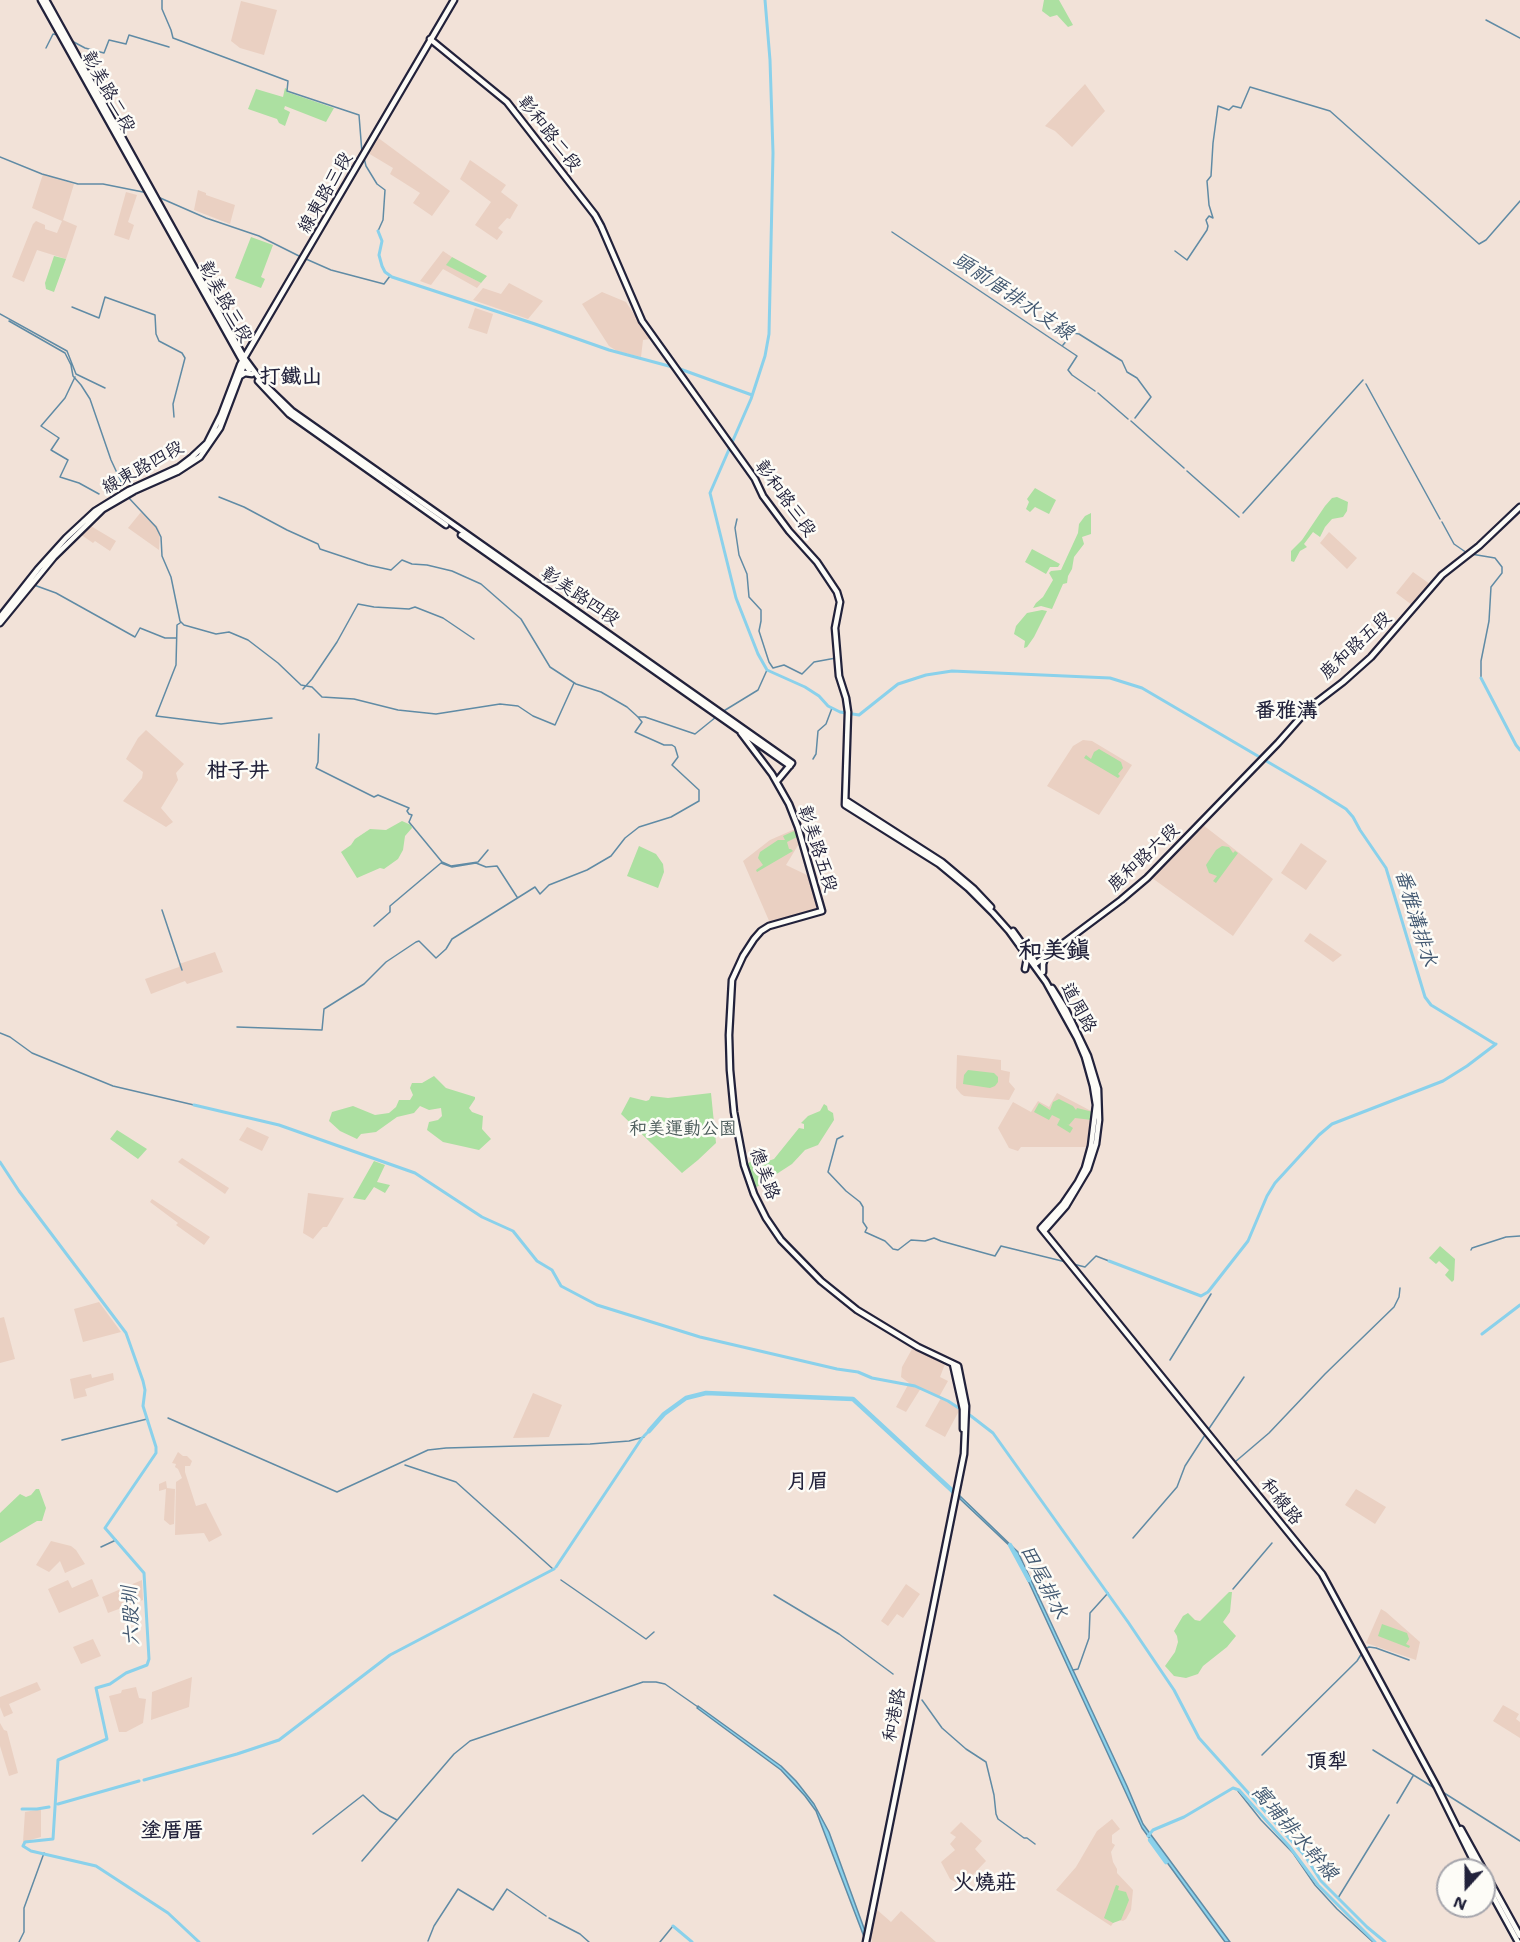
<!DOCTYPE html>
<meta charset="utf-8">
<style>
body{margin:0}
#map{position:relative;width:1520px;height:1942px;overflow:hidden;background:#f2e2d8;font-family:"Shantell Sans",sans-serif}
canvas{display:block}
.north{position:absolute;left:1436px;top:1858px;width:60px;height:60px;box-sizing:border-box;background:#fdfcf7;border:2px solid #a5a5ac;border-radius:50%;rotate:201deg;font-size:16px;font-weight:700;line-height:24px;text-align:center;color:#22223b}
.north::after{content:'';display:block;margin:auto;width:21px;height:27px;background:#22223b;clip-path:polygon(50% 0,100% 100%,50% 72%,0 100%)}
</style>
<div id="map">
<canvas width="1520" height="1942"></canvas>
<div class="north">N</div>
</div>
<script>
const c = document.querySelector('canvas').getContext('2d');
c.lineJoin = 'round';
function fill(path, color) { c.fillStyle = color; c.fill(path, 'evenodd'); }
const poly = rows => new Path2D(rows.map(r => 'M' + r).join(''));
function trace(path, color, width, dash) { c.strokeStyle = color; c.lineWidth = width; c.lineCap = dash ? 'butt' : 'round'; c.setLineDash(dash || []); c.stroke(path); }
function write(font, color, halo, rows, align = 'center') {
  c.font = font + ' "Shantell Sans","LXGW WenKai TC",sans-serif'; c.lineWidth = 5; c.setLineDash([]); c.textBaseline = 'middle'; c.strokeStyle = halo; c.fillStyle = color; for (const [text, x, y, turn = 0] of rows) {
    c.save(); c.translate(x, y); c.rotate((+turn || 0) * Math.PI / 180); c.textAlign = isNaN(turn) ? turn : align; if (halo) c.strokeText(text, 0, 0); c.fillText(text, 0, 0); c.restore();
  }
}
const built = poly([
 [241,1,277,10,264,55,240,48,231,41],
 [1085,84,1105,111,1072,147,1055,131,1045,126],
 [377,137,450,191,432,216,413,203,420,193,390,174,393,168,368,153],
 [470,160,506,185,501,192,518,205,510,219,507,218,498,228,503,232,497,240,475,225,491,202,460,179],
 [43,174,74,184,63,220,77,226,66,259,37,250,24,282,12,277,33,224,36,221,45,225,45,229,57,233,62,221,32,208],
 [198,190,206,193,206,195,235,205,230,224,194,210],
 [126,192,137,195,128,222,134,225,129,240,114,235],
 [443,251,452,257,447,265,481,283,477,288,443,269,431,285,420,281],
 [509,283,543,301,528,319,473,300,483,288,501,294],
 [602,292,626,302,650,339,643,340,641,357,617,351,609,346,582,304],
 [475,308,493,314,487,334,468,328],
 [141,512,157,526,160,532,159,550,128,528],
 [89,525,116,541,110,551,95,541,93,543,80,534],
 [1329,532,1357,558,1347,569,1320,543],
 [1413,572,1430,584,1412,605,1396,593],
 [146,730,184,764,176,773,178,780,161,808,173,822,166,827,123,801,142,778,143,772,126,759,138,738],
 [1083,740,1092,741,1132,765,1099,815,1047,786,1073,746],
 [1203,825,1273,879,1233,936,1152,878],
 [795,829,800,842,786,865,809,876,817,909,770,923,743,861,770,840],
 [1301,843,1327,861,1306,890,1281,873],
 [1310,933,1342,955,1333,962,1304,941],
 [215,952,223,972,187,984,185,981,151,994,145,979,179,967,179,964],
 [957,1055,1001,1060,1001,1070,1010,1072,1009,1082,1015,1089,1009,1100,964,1096,961,1094,956,1088],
 [1057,1093,1093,1112,1089,1147,1021,1147,1018,1151,1009,1148,998,1128,1013,1102,1031,1112,1038,1101,1049,1107],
 [247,1127,269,1137,262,1151,239,1140],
 [182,1158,229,1188,225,1194,178,1162],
 [308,1193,344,1198,327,1227,323,1227,313,1239,303,1233],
 [152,1199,210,1237,204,1245,176,1225,178,1223,150,1202],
 [99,1302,121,1332,83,1342,74,1309],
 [4,1317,15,1359,0,1363,0,1318],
 [912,1349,945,1364,940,1377,948,1381,939,1397,921,1388,906,1412,896,1407,909,1383,901,1377,902,1367],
 [113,1373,114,1380,85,1389,87,1396,74,1399,70,1379,91,1374,92,1378],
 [533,1393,562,1405,549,1437,513,1438],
 [941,1398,960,1409,945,1437,925,1426],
 [178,1452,183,1456,187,1456,192,1461,190,1466,185,1466,185,1472,196,1506,206,1503,222,1535,209,1542,204,1533,175,1535,176,1482,182,1478,178,1469,175,1467,176,1464,172,1463],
 [166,1481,167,1488,175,1489,174,1524,170,1525,164,1520,166,1489,159,1491,159,1484],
 [1356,1489,1386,1507,1375,1524,1345,1505],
 [51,1541,71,1546,76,1550,85,1564,65,1573,60,1561,49,1572,36,1565],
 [92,1579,99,1596,59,1613,48,1589,68,1580,72,1588],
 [142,1580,143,1600,108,1613,102,1597],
 [906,1584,920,1594,903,1618,897,1614,888,1626,881,1621],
 [1381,1609,1386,1612,1420,1642,1416,1660,1366,1643],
 [93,1639,101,1656,81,1664,73,1647],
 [192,1677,189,1707,151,1720,152,1692],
 [37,1682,41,1690,9,1704,13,1713,4,1717,0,1707,0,1697],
 [136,1687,139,1698,146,1699,143,1723,126,1732,119,1732,109,1696,121,1693,122,1690],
 [1503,1705,1519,1714,1516,1719,1520,1722,1520,1738,1493,1721],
 [0,1723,4,1730,7,1731,18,1773,9,1776,0,1746],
 [41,1809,41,1837,23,1842,25,1812],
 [1112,1819,1120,1829,1112,1835,1112,1843,1115,1845,1111,1852,1113,1862,1117,1869,1117,1873,1133,1890,1131,1910,1126,1919,1123,1921,1116,1919,1111,1926,1056,1890,1076,1867,1097,1831],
 [961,1822,982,1841,975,1849,986,1861,962,1886,950,1879,941,1862,955,1850,950,1844,956,1837,950,1833],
 [875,1908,891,1922,901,1911,936,1942,872,1942,870,1934]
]);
const green = poly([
 [1044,0,1059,0,1073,25,1068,27,1057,15,1050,17,1042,11],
 [285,88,287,89,287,92,334,108,326,122,285,106,284,109,290,112,285,126,279,123,277,119,248,109,256,89,283,97],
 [251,237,273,245,261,277,265,279,261,288,235,278],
 [54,256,66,259,54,292,46,289,45,283],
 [452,257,487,276,481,283,446,265],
 [1035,488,1056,500,1049,514,1035,507,1030,512,1026,509,1029,502,1027,499],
 [1337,497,1348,502,1347,511,1343,517,1332,519,1325,527,1320,537,1313,532,1304,544,1307,547,1300,551,1294,562,1291,561,1291,551,1302,540,1325,506,1332,498],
 [1091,513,1091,534,1082,537,1084,544,1074,557,1072,569,1068,576,1067,583,1063,584,1052,609,1041,606,1033,608,1036,603,1043,597,1053,580,1049,573,1051,571,1061,570,1078,533,1079,524,1085,516],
 [1032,549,1060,564,1058,567,1050,567,1046,574,1025,562],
 [1042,610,1047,611,1034,637,1027,647,1024,648,1025,641,1014,634,1016,626,1027,613],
 [1099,749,1121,762,1123,768,1118,774,1120,776,1118,778,1084,758,1086,755,1091,759,1094,752],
 [402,821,411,825,412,828,405,836,403,850,398,859,384,869,380,868,357,878,341,852,351,845,355,839,370,829,386,830],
 [794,831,797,837,787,842,789,849,791,849,793,851,757,872,756,870,763,865,758,858,760,852,778,840,785,840,783,836],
 [639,846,656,854,663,864,664,872,658,888,627,876],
 [1222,846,1229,847,1233,853,1235,851,1238,853,1216,883,1213,881,1217,876,1209,873,1206,865,1216,850],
 [968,1070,994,1073,998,1077,998,1082,995,1086,990,1088,963,1084,964,1075],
 [434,1076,446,1088,475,1097,475,1099,469,1108,472,1112,483,1116,482,1129,491,1139,479,1150,443,1142,427,1130,429,1122,438,1120,442,1116,441,1108,429,1110,420,1106,414,1113,397,1117,376,1132,361,1134,357,1139,340,1131,329,1121,332,1112,353,1106,375,1115,389,1113,396,1107,399,1100,410,1100,413,1095,410,1088,412,1083,422,1083],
 [711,1093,716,1143,698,1160,682,1173,621,1114,630,1097,646,1101,649,1100,651,1096,668,1098],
 [1059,1099,1073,1106,1076,1110,1077,1108,1093,1112,1092,1120,1075,1118,1069,1125,1067,1124,1073,1128,1070,1133,1057,1125,1060,1119,1052,1115,1049,1120,1034,1112,1039,1103,1050,1110,1053,1102],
 [824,1104,827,1106,828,1110,833,1113,834,1120,818,1145,805,1150,792,1164,755,1188,746,1164,754,1160,756,1165,774,1159,799,1128,804,1129,804,1124,801,1123,808,1116,820,1111],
 [117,1130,147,1149,138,1159,110,1139],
 [374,1161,385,1165,377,1182,390,1185,385,1193,374,1187,365,1200,353,1198],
 [1440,1246,1455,1259,1454,1280,1452,1282,1445,1275,1449,1270,1439,1261,1436,1264,1429,1258],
 [36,1489,39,1489,46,1508,42,1521,37,1521,0,1543,0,1513,20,1494,26,1497,31,1495],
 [1229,1592,1232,1592,1230,1612,1223,1622,1236,1636,1227,1647,1203,1666,1198,1674,1186,1678,1174,1676,1165,1666,1175,1652,1178,1642,1177,1636,1174,1631,1183,1616,1188,1613,1195,1620,1200,1621],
 [1382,1624,1407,1633,1409,1639,1406,1644,1410,1646,1409,1648,1378,1636],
 [1116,1885,1119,1886,1118,1890,1126,1892,1129,1900,1121,1920,1113,1923,1104,1918]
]);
const water = poly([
 [960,1496,1018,1552,1127,1786,1143,1824,1230,1942,1225,1942,1142,1828,1014,1550,960,1499,960,1496],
 [698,1706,781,1766,796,1781,814,1804,829,1832,869,1942,866,1942,816,1811,805,1796,781,1770,697,1708,698,1706]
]);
const stream = poly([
 [162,0,162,9,171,30,173,38,288,81,287,91,359,115,362,153],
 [1486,20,1520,38],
 [70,40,85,48,104,53,109,40,126,44,129,35,169,47],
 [46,48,53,34,58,35],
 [0,157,42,174,78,184,103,184,143,192],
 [364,158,366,166,377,184,385,190,383,220,378,231],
 [158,197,206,218,259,236,301,257],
 [892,232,1077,356,1068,370,1072,375,1095,391],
 [1175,251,1187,260,1207,230,1208,226,1206,220,1209,216,1213,218,1209,205,1207,181,1211,176,1213,143,1218,106,1229,110,1233,106,1241,108,1250,87,1330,111,1479,244,1486,240,1520,201],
 [306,259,331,270,384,284,390,276],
 [72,307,99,318,105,297,155,315,156,334,159,341,182,353,185,358,173,404,174,417],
 [0,314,67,351,76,374,105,388],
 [9,321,65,353,71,365,73,376,81,385,90,399,111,460,125,490],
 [1063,345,1073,333,1079,334,1122,361,1127,372,1137,378,1151,397,1135,418],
 [75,377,65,398,41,426,59,438,51,450,68,460,60,477,79,483,99,494],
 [1366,384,1440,519],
 [1098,393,1128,419],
 [1131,421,1184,468],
 [1187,471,1239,517],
 [128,497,156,527,161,537,162,556,171,577,180,621,184,625,216,634,229,632,248,640,278,663,301,685,312,687,322,697,354,699,398,710,436,714,500,704,518,706,533,716,555,725,574,683],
 [219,497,244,507,287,530,318,544,320,549,368,565,391,570,402,560,412,564,427,565,452,571,481,584,521,619,550,667,576,684,601,692,627,707,638,717,645,717,695,734,716,717],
 [1243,513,1363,380],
 [737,519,735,528,739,555,747,574,749,597,761,610,761,621,759,631,769,662,773,668,784,665,802,674,814,662,836,658],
 [1442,522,1454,544,1467,553],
 [1471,554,1495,558,1502,567,1502,573,1491,587,1489,621,1481,661,1481,678],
 [34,585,56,593,135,637,140,628,165,638,176,638],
 [180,623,177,625,176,665,156,716,221,724,272,718],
 [303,689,312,679,337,642,358,604,374,607,409,609,415,607,443,618,474,639],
 [722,712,758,690,767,670],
 [319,734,318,762,316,768,374,797,378,795,409,808,407,811,409,814,412,815,409,822,442,862,451,866,478,862,488,850],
 [813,759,816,754,818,731,826,724,832,708],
 [162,910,182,970],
 [374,926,390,912,390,906,441,863,452,867,476,863,486,867,497,866,517,897],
 [237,1027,322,1030,324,1009,364,984,386,962,416,942,419,941,436,958,446,949,452,939,535,887,540,894,549,885,587,870,611,856,625,838,639,827,671,817,699,801,699,790,672,765,678,757,675,747,672,745,664,745,635,732,642,722,638,717],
 [0,1033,10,1037,32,1053,113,1086,194,1105],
 [843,1136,837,1139,828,1172,846,1191,860,1202,863,1207,863,1222,867,1228,865,1232,885,1241,893,1249,898,1250,911,1240,925,1241,934,1238,941,1241,995,1256,1001,1246,1066,1262],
 [1471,1250,1472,1248,1506,1237,1520,1236],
 [1073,1264,1085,1267,1096,1256,1109,1261],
 [1170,1360,1211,1294],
 [168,1418,337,1492,428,1450,446,1448,590,1444,629,1441,644,1437],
 [1208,1430,1244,1377],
 [62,1440,147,1419],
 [1235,1462,1269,1433,1325,1374,1394,1307,1399,1297,1400,1288],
 [405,1465,456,1482,553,1569],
 [1133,1538,1177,1487,1185,1466,1205,1435],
 [101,1547,116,1540],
 [561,1580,646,1639,654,1632],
 [1233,1589,1272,1543],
 [774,1595,839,1634,893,1674],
 [1365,1649,1369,1647,1376,1648,1409,1660],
 [1073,1670,1078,1669,1089,1638,1090,1613,1108,1593],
 [922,1700,942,1728,966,1749,986,1762,994,1795,996,1814,998,1819,1024,1838,1027,1838,1035,1844],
 [1373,1750,1436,1789],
 [1262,1755,1357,1661,1362,1653],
 [1238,1791,1261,1820,1293,1853,1315,1885,1337,1909,1373,1942],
 [1441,1791,1520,1841],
 [1397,1803,1413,1776],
 [313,1834,363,1795,380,1811,397,1820],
 [362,1861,454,1754,470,1741,643,1682,656,1682,665,1684,698,1707],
 [1338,1898,1389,1815],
 [549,1918,580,1934,589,1942],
 [428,1941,434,1926,458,1889,493,1910,507,1889,546,1916],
 [19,1942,24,1932,24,1908,44,1853],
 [660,1942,673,1926]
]);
const canal = poly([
 [765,0,770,60,773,153,769,334,765,356,751,399,710,493,736,598,758,654,767,670,805,687,819,696,828,706,840,712,859,715,898,684,926,675,952,671,1110,678,1142,688,1314,789,1346,809,1353,817,1360,830,1386,868,1425,997,1431,1005,1495,1044],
 [378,231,382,241,379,255,382,266,385,272,392,277,535,324,609,350,680,369,752,395],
 [1481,678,1516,745,1520,750],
 [194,1105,279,1125,415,1173,482,1217,513,1231,537,1261,552,1270,561,1286,597,1305,700,1337,837,1369,858,1372,872,1378,915,1386,948,1401,971,1416,993,1433,1128,1622,1174,1690,1199,1738,1305,1856,1321,1881,1367,1927,1385,1942],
 [0,1162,19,1191,126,1333,143,1381,145,1390,143,1406,156,1447,156,1453,105,1528,144,1573,149,1659,147,1665,126,1673,110,1684,96,1688,107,1739,58,1760,53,1839,25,1842,23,1846,31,1851,96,1866,168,1913,199,1942],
 [1109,1261,1201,1296,1208,1292,1248,1241,1267,1196,1275,1183,1319,1135,1332,1124,1443,1081,1467,1066,1496,1044],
 [1482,1334,1520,1305],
 [644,1436,649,1431],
 [556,1567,642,1438],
 [144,1780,237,1754,279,1740,390,1655,554,1569],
 [58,1804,139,1781],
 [22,1809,37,1809,49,1807],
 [1148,1836,1153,1830,1184,1817,1233,1788,1239,1790,1289,1846,1318,1885,1375,1942],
 [673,1926,692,1942]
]);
const river = poly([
 [649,1431,664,1414,686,1398,706,1393,853,1399,958,1496],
 [1010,1545,1029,1580],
 [1150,1840,1166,1862]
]);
const secondary = poly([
 [41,0,243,362,249,370],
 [46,0,245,359,262,382,292,411,792,763,777,781],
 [430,39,507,102,595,215,601,226,642,321,755,479,763,496,789,531,817,562,837,592,840,602,835,628,839,676,846,698,848,712,845,805,939,864,968,888,993,913,1009,931,1046,982,1077,1038,1085,1057,1093,1086,1096,1105,1091,1146,1085,1168,1078,1182,1063,1204,1041,1228,1322,1574,1437,1787,1478,1870],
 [240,376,245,373,252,374],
 [258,381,289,414,446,525],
 [461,535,790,766],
 [0,617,38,569,66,538,95,511,129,490,179,467,192,457,207,443,221,415,240,365,454,0],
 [0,623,54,557,103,509,134,491,177,472,200,457,220,428,245,362],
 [741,733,772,774,789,804,798,827,822,911,769,926,761,931,754,939,743,956,732,980,729,1035,730,1070,734,1112,744,1165,754,1194,766,1218,781,1240,821,1281,857,1310,918,1347,958,1366,966,1406,964,1454,866,1942],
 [847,801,942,862,974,889,991,907],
 [1013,931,1036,963],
 [1028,951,1046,955,1043,964,1043,972],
 [1034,965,1121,900,1147,878,1278,743,1309,708,1343,682,1371,657,1442,575,1479,546,1520,507],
 [1025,969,1027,958],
 [1044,1231,1066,1206,1088,1169,1096,1144,1099,1120,1098,1089,1088,1056,1066,1010,1052,988],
 [953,1364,963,1409,963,1429],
 [1461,1829,1520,1936],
 [1484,1880,1518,1942]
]);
const streetNames = [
 ["彰美路二段",108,92,61],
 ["彰和路二段",549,134,52],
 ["線東路三段",326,193,-60],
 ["彰美路三段",225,302,61],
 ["線東路四段",143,468,-29],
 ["彰和路三段",785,499,54],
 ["彰美路四段",580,597,34],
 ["鹿和路五段",1356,646,-43],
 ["彰美路五段",817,849,72],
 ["鹿和路六段",1144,858,-43],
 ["道周路",1078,1008,61],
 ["德美路",764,1174,70],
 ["和線路",1281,1502,51],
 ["和港路",895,1715,-79]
];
const parkNames = [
 ["和美運動公園",683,1129]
];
const waterNames = [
 ["頭前厝排水支線",1013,297,34],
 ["番雅溝排水",1415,918,73],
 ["田尾排水",1043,1582,63],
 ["六股圳",132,1616,-93],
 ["寓埔排水幹線",1294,1833,49]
];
const quarterNames = [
 ["打鐵山",291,378],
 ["番雅溝",1286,712],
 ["柑子井",238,772],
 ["月眉",808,1483],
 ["頂犁",1327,1763],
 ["塗厝厝",172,1832],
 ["火燒莊",985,1884]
];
const districtNames = [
 ["和美鎮",1054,952]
];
fill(built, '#ead0c2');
fill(green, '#ace0a1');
fill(water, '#8ad1eb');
trace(water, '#608ba5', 1.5);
trace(stream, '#608ba5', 1.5);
trace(canal, '#8ad1eb', 3);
trace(river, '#8ad1eb', 4.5);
trace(secondary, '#22223b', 9);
trace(secondary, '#fdfcf7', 4.5);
write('18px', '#22223b', '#fdfcf7', streetNames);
write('18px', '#4b5b5a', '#fdfcf7', parkNames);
write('italic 20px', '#415770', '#fdfcf7', waterNames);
write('bold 21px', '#22223b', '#fdfcf7', quarterNames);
write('bold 24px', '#22223b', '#fdfcf7', districtNames);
</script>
